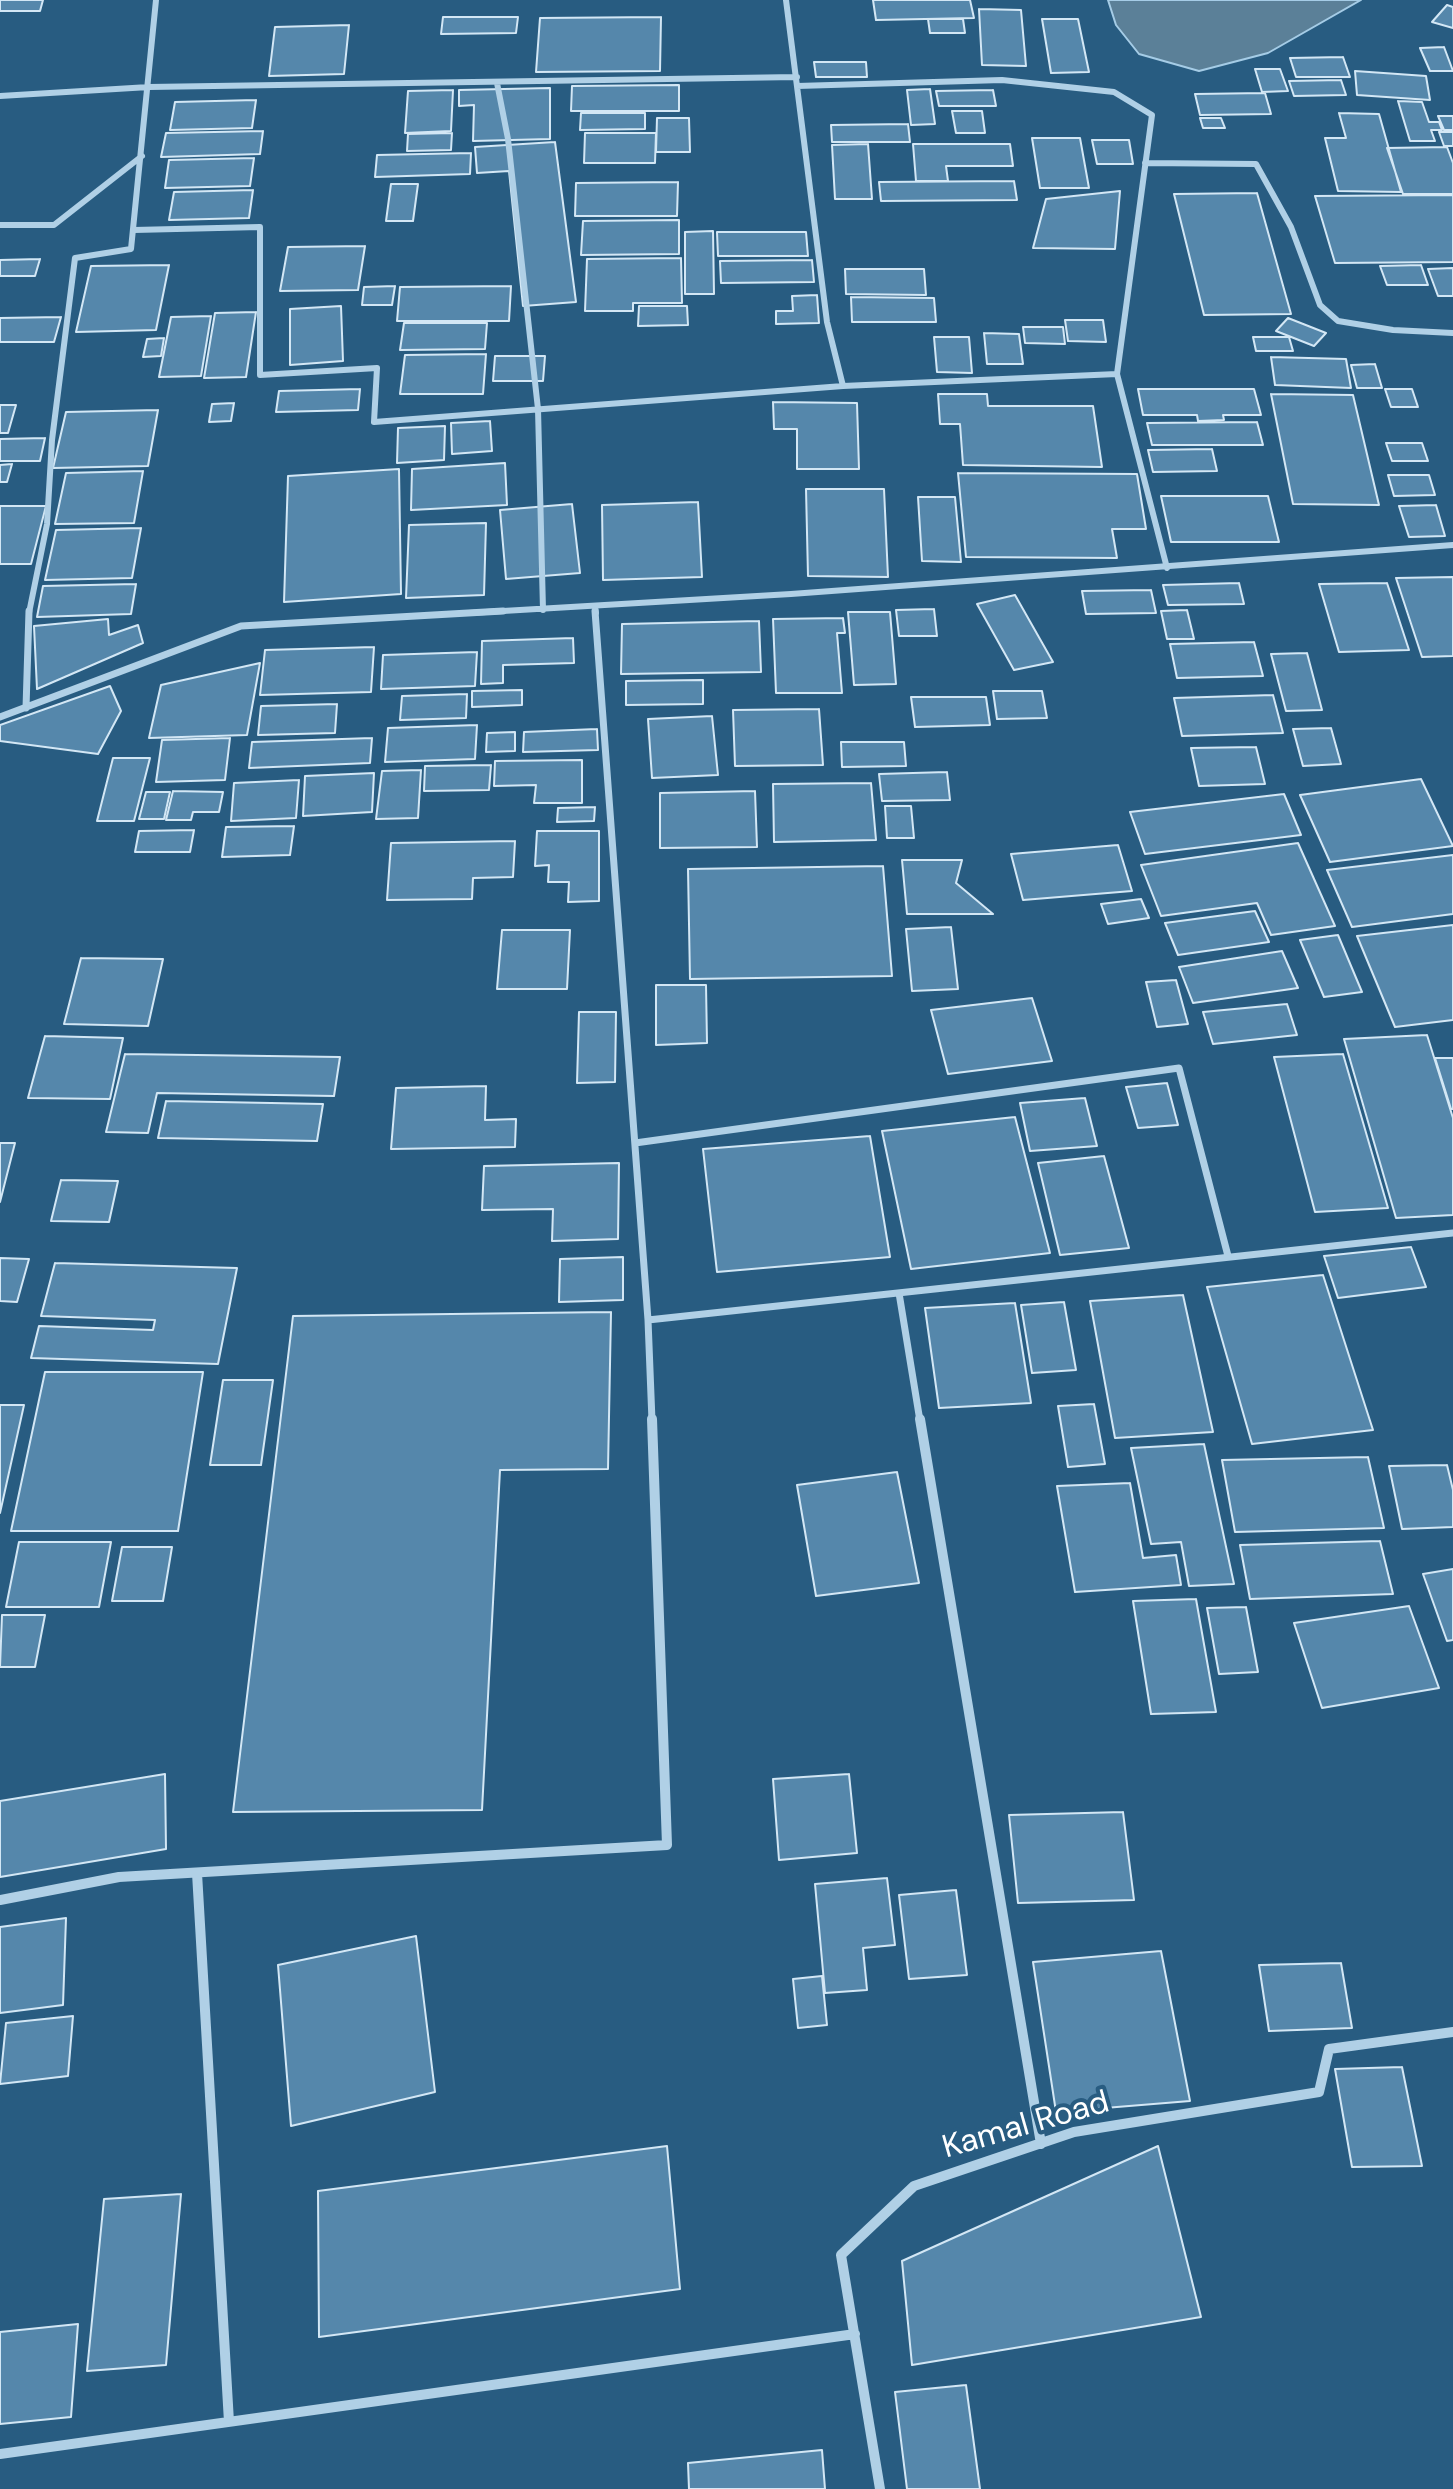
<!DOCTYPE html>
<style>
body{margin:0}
canvas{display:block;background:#285c81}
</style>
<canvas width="1453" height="2489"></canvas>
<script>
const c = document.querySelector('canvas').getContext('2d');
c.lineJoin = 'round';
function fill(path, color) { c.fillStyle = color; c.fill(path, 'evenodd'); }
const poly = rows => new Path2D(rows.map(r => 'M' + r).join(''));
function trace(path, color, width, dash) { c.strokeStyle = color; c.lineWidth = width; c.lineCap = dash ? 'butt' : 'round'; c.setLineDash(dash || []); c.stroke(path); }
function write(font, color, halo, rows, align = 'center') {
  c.font = font + ' "DM Sans",sans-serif'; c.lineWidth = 8; c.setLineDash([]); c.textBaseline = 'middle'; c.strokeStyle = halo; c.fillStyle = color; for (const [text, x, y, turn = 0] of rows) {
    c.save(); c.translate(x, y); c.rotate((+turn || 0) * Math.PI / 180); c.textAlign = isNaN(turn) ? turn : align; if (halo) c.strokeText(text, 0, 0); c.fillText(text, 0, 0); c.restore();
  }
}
const water = poly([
 [1108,0,1361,0,1268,53,1199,71,1139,54,1116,25,1108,0]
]);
const building = poly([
 [0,0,43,0,40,11,0,11,0,0],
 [873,0,970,0,974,18,876,20,873,0],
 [1447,5,1453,7,1453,28,1432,22,1447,5],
 [979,9,1021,10,1026,66,982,65,979,9],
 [443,17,518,17,516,33,441,34,443,17],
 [661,17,660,71,536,72,540,18,661,17],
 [928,19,963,19,965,33,930,33,928,19],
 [1042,19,1078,19,1089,72,1051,73,1042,19],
 [349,25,344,74,269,76,275,27,349,25],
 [1444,47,1453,71,1430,71,1420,48,1444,47],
 [1343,57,1350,77,1296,77,1290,58,1343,57],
 [814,62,866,62,867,77,816,77,814,62],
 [1255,69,1280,69,1288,91,1262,92,1255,69],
 [1355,71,1426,76,1430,100,1357,95,1355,71],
 [1341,80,1346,95,1294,96,1289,81,1341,80],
 [679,85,679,111,571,111,572,86,679,85],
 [550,88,550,139,473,141,474,105,459,106,459,90,550,88],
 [930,89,935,124,911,125,907,90,930,89],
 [453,90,451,131,405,133,408,91,453,90],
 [993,90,996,106,939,106,936,91,993,90],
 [1265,93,1271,114,1200,115,1195,94,1265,93],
 [256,100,252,128,170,130,175,102,256,100],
 [1398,101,1422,102,1429,122,1439,122,1442,130,1431,130,1435,141,1410,141,1398,101],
 [952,111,982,111,985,133,956,133,952,111],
 [581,113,645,113,645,129,580,130,581,113],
 [1339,113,1379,114,1401,192,1338,191,1325,138,1346,138,1339,113],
 [1438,116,1453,116,1453,130,1444,130,1438,116],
 [657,118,689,118,690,152,656,152,657,118],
 [1200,118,1221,118,1225,128,1203,128,1200,118],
 [908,124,910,142,832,142,831,125,908,124],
 [263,131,260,154,161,157,166,133,263,131],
 [1439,132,1453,132,1453,146,1444,146,1439,132],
 [452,133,451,150,407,151,408,134,452,133],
 [585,133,656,133,655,163,584,163,585,133],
 [1032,138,1080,138,1089,188,1040,188,1032,138],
 [1092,140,1129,140,1133,164,1097,164,1092,140],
 [555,142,576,302,523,306,509,171,477,173,475,147,555,142],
 [868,144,872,199,835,199,832,145,868,144],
 [913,144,1010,144,1013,166,946,166,948,181,916,181,913,144],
 [1447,147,1453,163,1453,194,1403,194,1387,148,1447,147],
 [471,153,470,174,375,177,377,155,471,153],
 [254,158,250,186,165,188,169,160,254,158],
 [1014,181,1017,200,881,201,879,182,1014,181],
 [678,182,677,216,575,216,576,183,678,182],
 [391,184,418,184,413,221,386,221,391,184],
 [253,190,249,218,169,220,174,192,253,190],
 [1120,191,1115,249,1033,248,1046,199,1120,191],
 [1257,193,1291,314,1204,315,1174,194,1257,193],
 [1453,195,1453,262,1335,263,1315,196,1453,195],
 [679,220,679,254,581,255,583,221,679,220],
 [713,231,714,294,685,294,685,232,713,231],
 [717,232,806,232,808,256,718,256,717,232],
 [365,246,358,290,280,291,288,247,365,246],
 [681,258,682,303,633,303,633,311,585,311,587,259,681,258],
 [40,259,35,276,0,276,0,260,40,259],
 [812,260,814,282,721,283,720,261,812,260],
 [169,265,156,330,76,332,91,266,169,265],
 [1421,265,1428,285,1387,285,1380,266,1421,265],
 [1453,268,1453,296,1438,296,1428,269,1453,268],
 [845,269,924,269,926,295,846,294,845,269],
 [395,286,392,305,362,305,364,287,395,286],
 [511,286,509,321,397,321,400,287,511,286],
 [817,295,819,323,776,324,776,311,793,311,792,296,817,295],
 [851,297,934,298,936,322,852,322,851,297],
 [341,306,343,361,290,365,290,309,341,306],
 [639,306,687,306,688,325,638,326,639,306],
 [256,312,246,377,204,378,215,313,256,312],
 [211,316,201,376,159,377,171,317,211,316],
 [61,317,54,342,0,342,0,318,61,317],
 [1288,318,1326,333,1314,346,1276,331,1288,318],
 [1065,320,1103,320,1106,342,1068,341,1065,320],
 [404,323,487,323,485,349,400,350,404,323],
 [1023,327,1063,327,1065,344,1025,343,1023,327],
 [984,333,1019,334,1023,364,987,364,984,333],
 [934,337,969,337,972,373,937,372,934,337],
 [1253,337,1289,337,1293,351,1256,351,1253,337],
 [164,338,161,356,143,357,147,339,164,338],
 [486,354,483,394,400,394,405,355,486,354],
 [495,356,545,356,543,381,493,381,495,356],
 [1271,357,1346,359,1351,388,1275,385,1271,357],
 [1375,364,1382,388,1357,388,1351,365,1375,364],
 [360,389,358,410,276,412,279,391,360,389],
 [1138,389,1254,389,1261,415,1223,415,1224,420,1198,421,1197,415,1143,415,1138,389],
 [1385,389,1412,389,1418,407,1391,407,1385,389],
 [938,394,987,394,988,406,1093,406,1102,467,963,465,960,424,940,424,938,394],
 [1271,394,1353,395,1379,505,1293,504,1271,394],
 [773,402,857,403,859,469,797,469,797,429,774,429,773,402],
 [234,403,231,421,209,422,212,404,234,403],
 [0,405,16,405,8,433,0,433,0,405],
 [158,410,148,466,53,468,66,412,158,410],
 [490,421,492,451,452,454,451,423,490,421],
 [1257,422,1263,445,1152,445,1147,423,1257,422],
 [445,426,444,460,397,463,398,428,445,426],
 [45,438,40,461,0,461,0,439,45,438],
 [1386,443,1422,443,1428,461,1392,461,1386,443],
 [1212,449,1217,471,1153,472,1148,450,1212,449],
 [505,463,507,505,411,510,412,469,505,463],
 [12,464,7,482,0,482,0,465,12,464],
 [399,469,401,594,284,602,288,476,399,469],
 [143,471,134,523,55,524,66,473,143,471],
 [958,473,1137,474,1146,529,1112,529,1117,558,966,557,958,473],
 [1388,475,1429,475,1435,495,1394,496,1388,475],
 [806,489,884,489,888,577,808,576,806,489],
 [1161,496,1268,496,1279,542,1171,542,1161,496],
 [918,497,955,497,961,562,922,561,918,497],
 [698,502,702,577,603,580,602,505,698,502],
 [572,504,580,573,506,579,500,510,572,504],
 [1436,505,1445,536,1409,537,1399,506,1436,505],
 [0,506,46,506,31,564,0,564,0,506],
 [486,523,484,595,406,598,409,525,486,523],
 [141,528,132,578,45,580,56,530,141,528],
 [1453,577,1453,656,1422,657,1396,578,1453,577],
 [1239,583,1244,604,1168,605,1163,585,1239,583],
 [1387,583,1409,650,1339,652,1319,584,1387,583],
 [136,584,131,614,37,617,43,586,136,584],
 [1151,590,1156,613,1086,614,1082,591,1151,590],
 [1015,595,1053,662,1014,670,977,604,1015,595],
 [934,609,937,636,899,636,896,610,934,609],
 [1187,610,1194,639,1167,639,1161,611,1187,610],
 [848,612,890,612,896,684,854,685,848,612],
 [843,618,845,633,837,633,842,693,776,693,773,619,843,618],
 [108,619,109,635,138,625,143,643,37,689,34,626,108,619],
 [759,621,761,672,621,674,622,624,759,621],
 [573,638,574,663,503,665,503,683,481,684,482,641,573,638],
 [1254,642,1263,676,1177,678,1170,644,1254,642],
 [374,647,371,692,260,695,265,650,374,647],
 [477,652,475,686,381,689,383,655,477,652],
 [1307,653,1322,710,1286,711,1271,654,1307,653],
 [260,663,247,735,149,738,161,685,260,663],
 [703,680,703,704,626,705,626,681,703,680],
 [110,686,121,711,98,754,0,741,0,725,110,686],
 [522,690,522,705,472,707,472,691,522,690],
 [993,691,1042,691,1047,718,997,719,993,691],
 [467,694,466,718,400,720,402,696,467,694],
 [1273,695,1283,733,1182,736,1174,698,1273,695],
 [911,697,986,697,990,725,915,727,911,697],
 [337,704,335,733,258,735,261,706,337,704],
 [819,709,823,765,735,766,733,710,819,709],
 [712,716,718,775,652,778,648,719,712,716],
 [477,725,475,759,385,762,388,728,477,725],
 [1331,728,1341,764,1303,766,1293,729,1331,728],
 [597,729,598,750,523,752,524,732,597,729],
 [515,732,515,751,486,752,487,733,515,732],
 [230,738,225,780,156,782,162,740,230,738],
 [372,738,370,763,249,768,252,742,372,738],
 [841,742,904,742,906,766,842,767,841,742],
 [1256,747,1265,784,1199,786,1191,748,1256,747],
 [113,758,150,758,134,821,97,821,113,758],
 [582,760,582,803,534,803,536,785,494,786,495,761,582,760],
 [491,765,489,790,424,791,425,766,491,765],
 [421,770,418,818,376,819,382,771,421,770],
 [947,772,950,800,882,801,879,774,947,772],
 [374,773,372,812,303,816,305,776,374,773],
 [1421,779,1453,846,1330,862,1300,795,1421,779],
 [299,780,296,818,231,821,234,783,299,780],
 [871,783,876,840,774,842,773,784,871,783],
 [173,791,223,792,219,812,193,812,191,820,166,820,173,791],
 [755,791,757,847,660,848,660,793,755,791],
 [146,792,170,792,164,819,139,819,146,792],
 [1284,794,1301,835,1145,854,1130,812,1284,794],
 [885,806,911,806,914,838,887,838,885,806],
 [595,807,594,821,557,822,558,808,595,807],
 [294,826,290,855,222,857,226,827,294,826],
 [194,830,190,852,135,852,139,831,194,830],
 [537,831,599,831,599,901,568,902,569,882,548,882,549,865,535,866,537,831],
 [515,841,513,877,473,878,472,899,387,900,391,843,515,841],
 [1298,843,1335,926,1271,935,1257,903,1161,916,1141,865,1298,843],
 [1118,845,1132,891,1023,900,1011,854,1118,845],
 [1453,855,1453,914,1352,927,1327,870,1453,855],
 [902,860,962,860,956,883,993,914,907,914,902,860],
 [883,866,892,976,690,979,688,869,883,866],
 [1141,899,1149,918,1108,924,1101,904,1141,899],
 [1255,911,1269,942,1178,955,1165,923,1255,911],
 [1453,925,1453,1020,1395,1027,1357,936,1453,925],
 [951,927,958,989,912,991,906,929,951,927],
 [502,930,570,930,567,989,497,989,502,930],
 [1338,935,1362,992,1324,997,1300,940,1338,935],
 [1282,951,1298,988,1193,1003,1179,967,1282,951],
 [81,958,163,959,148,1026,64,1024,81,958],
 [1176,980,1188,1024,1157,1027,1146,982,1176,980],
 [656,985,706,985,707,1043,656,1045,656,985],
 [1032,998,1052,1061,948,1074,931,1010,1032,998],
 [1287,1004,1297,1035,1213,1044,1203,1012,1287,1004],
 [579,1012,616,1012,615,1082,577,1083,579,1012],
 [1427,1035,1453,1118,1453,1215,1396,1218,1344,1039,1427,1035],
 [45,1036,123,1038,110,1099,28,1098,45,1036],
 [125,1054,340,1057,334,1096,157,1093,148,1133,106,1132,125,1054],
 [1343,1054,1388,1208,1315,1212,1274,1057,1343,1054],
 [1435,1058,1453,1058,1453,1109,1451,1109,1435,1058],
 [1167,1083,1178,1125,1138,1128,1126,1087,1167,1083],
 [486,1086,485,1120,516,1119,515,1147,391,1149,396,1088,486,1086],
 [1085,1098,1097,1146,1030,1151,1020,1103,1085,1098],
 [166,1101,323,1104,317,1141,158,1138,166,1101],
 [1015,1117,1050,1253,911,1269,882,1131,1015,1117],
 [870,1136,890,1257,717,1272,703,1149,870,1136],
 [0,1143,15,1143,0,1202,0,1143],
 [1104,1156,1129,1248,1060,1255,1038,1163,1104,1156],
 [619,1163,618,1239,552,1241,553,1209,482,1210,484,1166,619,1163],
 [61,1180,118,1181,109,1222,51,1221,61,1180],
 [1411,1247,1426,1287,1338,1298,1324,1256,1411,1247],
 [623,1257,623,1300,559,1302,560,1259,623,1257],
 [0,1258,29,1259,17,1302,0,1301,0,1258],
 [55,1263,237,1268,218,1364,31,1358,39,1326,153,1330,155,1320,41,1316,55,1263],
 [1323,1275,1373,1430,1252,1444,1207,1287,1323,1275],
 [1183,1295,1213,1432,1115,1438,1090,1301,1183,1295],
 [1064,1302,1076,1370,1032,1373,1021,1305,1064,1302],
 [1015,1303,1031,1403,939,1408,925,1308,1015,1303],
 [611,1312,608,1469,500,1470,482,1810,233,1812,293,1316,611,1312],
 [45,1372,203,1372,178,1531,11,1531,45,1372],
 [223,1380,273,1380,261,1465,210,1465,223,1380],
 [1094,1404,1105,1464,1068,1467,1058,1406,1094,1404],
 [0,1405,24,1405,0,1513,0,1405],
 [1204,1444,1234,1584,1189,1586,1181,1542,1151,1544,1131,1448,1204,1444],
 [1368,1457,1384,1528,1235,1532,1222,1460,1368,1457],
 [1447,1465,1453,1490,1453,1527,1402,1529,1389,1466,1447,1465],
 [897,1472,919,1583,816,1596,797,1485,897,1472],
 [1130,1483,1143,1558,1176,1555,1181,1585,1075,1592,1057,1486,1130,1483],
 [1380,1541,1393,1594,1250,1599,1240,1545,1380,1541],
 [19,1542,111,1542,99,1607,6,1607,19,1542],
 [122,1547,172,1547,163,1601,112,1601,122,1547],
 [1453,1569,1453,1640,1447,1641,1423,1574,1453,1569],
 [1196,1599,1216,1712,1151,1714,1133,1601,1196,1599],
 [1409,1606,1439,1688,1322,1708,1294,1623,1409,1606],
 [1246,1607,1258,1672,1219,1674,1207,1608,1246,1607],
 [2,1615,45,1615,35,1667,0,1667,2,1615],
 [165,1774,166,1849,0,1877,0,1801,165,1774],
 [849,1774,857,1853,779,1860,773,1779,849,1774],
 [1123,1812,1134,1900,1018,1903,1009,1815,1123,1812],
 [887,1878,895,1945,863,1948,867,1990,825,1993,815,1884,887,1878],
 [956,1890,967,1975,909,1979,899,1895,956,1890],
 [66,1918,63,2005,0,2013,0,1927,66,1918],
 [416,1936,435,2092,291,2126,278,1965,416,1936],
 [1161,1951,1190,2101,1056,2112,1033,1962,1161,1951],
 [1341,1963,1352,2028,1269,2031,1259,1965,1341,1963],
 [822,1976,827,2025,798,2028,793,1979,822,1976],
 [73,2016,68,2076,0,2084,6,2023,73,2016],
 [1402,2067,1422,2166,1352,2167,1335,2069,1402,2067],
 [667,2146,680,2289,319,2337,318,2191,667,2146],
 [1158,2146,1201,2317,912,2365,902,2261,1158,2146],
 [181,2194,166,2365,87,2371,104,2199,181,2194],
 [78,2324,71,2417,0,2424,0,2332,78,2324],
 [966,2385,980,2489,907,2489,895,2392,966,2385],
 [822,2450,825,2489,689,2489,688,2463,822,2450]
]);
const minorFar2 = poly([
 [786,0,827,322,843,386,1117,374,1167,568],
 [497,83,508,139,538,409,543,610],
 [797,86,1002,80,1114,92,1152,115,1117,374],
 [0,96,149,87,797,77],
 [1145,163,1256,164,1291,227,1320,305,1338,321,1393,330,1453,333],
 [0,225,54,225,142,156],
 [134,230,260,227,260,375,377,368,374,422,843,386],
 [595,606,596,613],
 [29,613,47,524,52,440,75,258,131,249,156,0],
 [469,613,791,594,1453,545]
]);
const minorFar1 = poly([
 [595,611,648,1320],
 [26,708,29,611],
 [0,717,241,626,503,611],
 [635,1143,1179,1068,1228,1256],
 [899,1293,920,1421],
 [652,1421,648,1320,1453,1233]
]);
const minor = poly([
 [920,1419,1041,2144],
 [197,1873,229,2422],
 [0,1900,119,1877,667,1845,652,1419],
 [0,2454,855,2334],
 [880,2489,841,2255,914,2186,1074,2132,1319,2092,1329,2049,1453,2032]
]);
const nearStreetnames = [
 ["Kamal Road",1026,2126,-16]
];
fill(water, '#5b8098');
trace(water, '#a5cce6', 2);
fill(building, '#5587ab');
trace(building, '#d3e7f5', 2);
trace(minorFar2, '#b0d0e6', 6);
trace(minorFar1, '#b0d0e6', 7);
trace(minor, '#b0d0e6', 10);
write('32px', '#fff', '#285c81', nearStreetnames);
</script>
